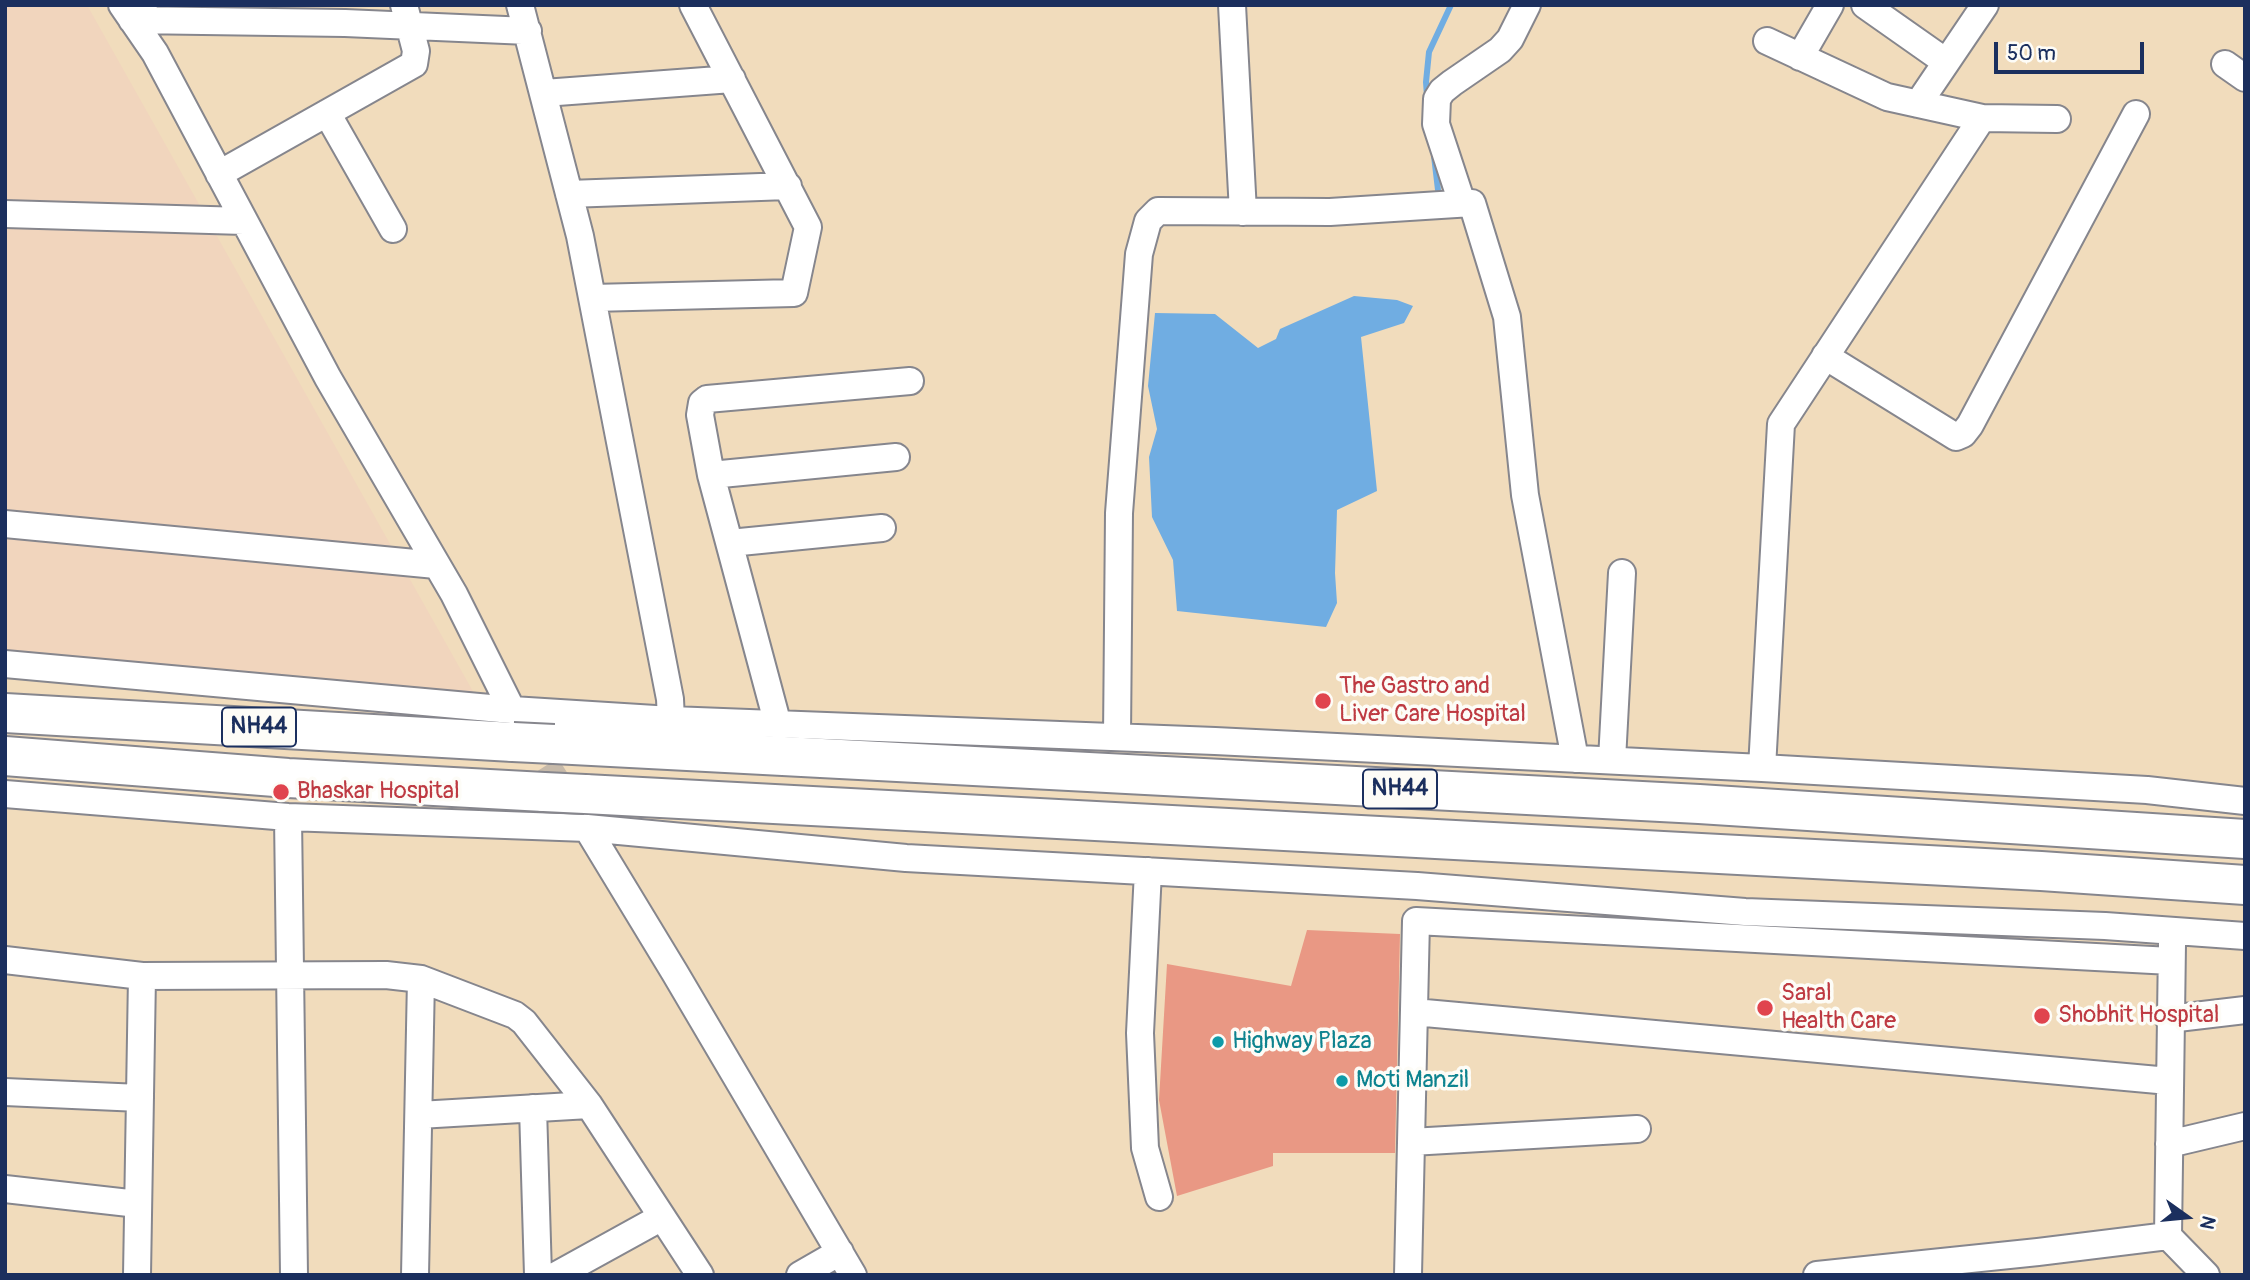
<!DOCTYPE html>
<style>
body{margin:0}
#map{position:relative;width:2250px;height:1280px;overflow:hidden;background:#f1dcbc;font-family:Pangolin,sans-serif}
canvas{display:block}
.frame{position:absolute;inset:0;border:7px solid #1b2f5e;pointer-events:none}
.north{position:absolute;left:2152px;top:1182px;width:70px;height:70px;-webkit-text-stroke:5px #fdfcf7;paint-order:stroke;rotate:105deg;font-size:19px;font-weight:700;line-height:28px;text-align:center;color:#1b2f5e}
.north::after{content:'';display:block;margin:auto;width:24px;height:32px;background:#1b2f5e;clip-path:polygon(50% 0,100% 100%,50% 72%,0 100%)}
.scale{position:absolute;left:1994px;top:42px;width:150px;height:32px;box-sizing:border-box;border:4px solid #1b2f5e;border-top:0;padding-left:9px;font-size:21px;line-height:24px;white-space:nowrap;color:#1b2f5e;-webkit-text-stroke:5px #fdfcf7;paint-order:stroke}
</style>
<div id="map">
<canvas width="2250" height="1280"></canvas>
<div class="frame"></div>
<div class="north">N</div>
<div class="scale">50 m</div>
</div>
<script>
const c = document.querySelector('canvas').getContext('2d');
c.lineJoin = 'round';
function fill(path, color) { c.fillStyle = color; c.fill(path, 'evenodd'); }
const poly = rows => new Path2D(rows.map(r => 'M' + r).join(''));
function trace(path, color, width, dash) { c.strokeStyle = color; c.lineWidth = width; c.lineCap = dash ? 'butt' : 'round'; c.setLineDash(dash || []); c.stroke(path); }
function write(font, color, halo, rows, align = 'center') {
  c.font = font + ' Pangolin,sans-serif'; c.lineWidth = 7; c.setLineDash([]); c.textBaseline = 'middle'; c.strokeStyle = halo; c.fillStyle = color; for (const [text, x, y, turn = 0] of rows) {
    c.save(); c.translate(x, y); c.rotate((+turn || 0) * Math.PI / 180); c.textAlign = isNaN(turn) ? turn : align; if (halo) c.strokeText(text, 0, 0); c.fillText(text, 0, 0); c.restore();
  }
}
const built = poly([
 [5,5,87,5,475,695,5,661]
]);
const water = poly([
 [1354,296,1397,300,1413,306,1404,323,1361,337,1377,491,1337,510,1335,573,1337,603,1326,627,1177,611,1173,560,1152,517,1149,457,1157,429,1148,386,1155,313,1215,314,1258,348,1276,339,1280,329]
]);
const stream = poly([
 [1427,96,1426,82,1429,52,1451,5],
 [1434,156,1438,190]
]);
const building = poly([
 [1307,930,1400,934,1395,1153,1273,1153,1273,1166,1177,1196,1159,1100,1167,964,1291,986]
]);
const minorTunnel = poly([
 [526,732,587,828]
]);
const minor = poly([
 [122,5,155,53,328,378,454,594,512,710],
 [144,5,132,20,345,23,528,31],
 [520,5,580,236,670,699,671,720],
 [1232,5,1243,212],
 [1865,5,1946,62],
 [1767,41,1887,97,1982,118,2057,119],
 [1800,57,1830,5],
 [2225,64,2245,78],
 [544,93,732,79],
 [1918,104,1985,5],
 [327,113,393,229],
 [219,174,414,64,416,51,404,5],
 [569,194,788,186],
 [1462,203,1436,124,1437,99,1442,91,1452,83,1500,50,1510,39,1527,5],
 [5,214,244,221],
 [592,298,794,293,808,227,693,5],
 [1825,356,1956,437,1963,434,1970,425,2136,114],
 [711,475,896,457],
 [5,524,436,565],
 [730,543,882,528],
 [5,664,512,710,671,720,1215,741,1762,768,2147,790,2245,801],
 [778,725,711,475,700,415,702,403,707,399,910,381],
 [1117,737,1119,513,1139,254,1148,221,1158,211,1330,212,1472,203,1507,317,1525,495,1575,759],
 [1612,760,1622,573],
 [1762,768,1781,424,1982,118],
 [5,794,288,817,587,828,906,858,1417,886,1745,912,2105,926,2245,936],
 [288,817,294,1275],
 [587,828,675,973,853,1275],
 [1148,871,1140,1033,1145,1148,1159,1197],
 [2172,944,2168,1236,2206,1275],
 [5,960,142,976],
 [1414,1012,2169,1081],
 [2169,1019,2245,1010],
 [5,1092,140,1098],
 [533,1108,538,1275],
 [419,1115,589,1105],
 [1411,1142,1637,1129],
 [2169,1144,2245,1126],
 [5,1189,138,1204],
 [137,1275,142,976,386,975,421,979,515,1015,524,1022,589,1105,700,1275],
 [415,1275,421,979],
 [557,1275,662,1217],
 [800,1275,840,1252],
 [1408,1275,1416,921,2171,961],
 [1817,1275,2038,1252,2168,1236]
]);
const highway = poly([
 [5,713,513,742],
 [554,744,1699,804,2245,839],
 [5,756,288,778,544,792],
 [585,794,2041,871,2245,885]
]);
const highwayBridge = poly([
 [513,742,554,744],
 [544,792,585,794]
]);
const markers = [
 [1323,701,9,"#e0444e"],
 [281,792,9,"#e0444e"],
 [1765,1008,9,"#e0444e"],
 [2042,1016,9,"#e0444e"],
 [1218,1042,7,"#0f9aa8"],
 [1342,1081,7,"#0f9aa8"]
];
const shields = [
 [259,727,74],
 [1400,789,74]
];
const shieldNames = [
 ["NH44",259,727],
 ["NH44",1400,789]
];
const healthNames = [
 ["The Gastro and",1339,687],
 ["Liver Care Hospital",1339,715],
 ["Bhaskar Hospital",297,792],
 ["Saral",1781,994],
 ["Health Care",1781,1022],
 ["Shobhit Hospital",2058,1016]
];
const cultureNames = [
 ["Highway Plaza",1232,1042],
 ["Moti Manzil",1356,1081]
];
fill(built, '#f1d5bd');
fill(water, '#70ade2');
trace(stream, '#70ade2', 6);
fill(building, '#e99884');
trace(minorTunnel, '#c6b9a9', 26, [26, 13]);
trace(minor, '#86868d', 30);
trace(highway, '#86868d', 42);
trace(minor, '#fff', 26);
trace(highway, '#fff', 38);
trace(highwayBridge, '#86868d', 42, []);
trace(highwayBridge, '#fff', 38);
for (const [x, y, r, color] of markers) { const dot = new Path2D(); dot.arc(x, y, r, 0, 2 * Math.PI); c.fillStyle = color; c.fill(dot); trace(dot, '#fdfcf7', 2.5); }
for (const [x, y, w] of shields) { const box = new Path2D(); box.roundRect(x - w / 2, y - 19.5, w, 39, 5); c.fillStyle = '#fdfcf7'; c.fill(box); trace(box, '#1b2f5e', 2); }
write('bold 23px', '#1b2f5e', null, shieldNames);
write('24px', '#be3a42', '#fdfcf7', healthNames, 'left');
write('24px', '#0d838f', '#fdfcf7', cultureNames, 'left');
</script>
